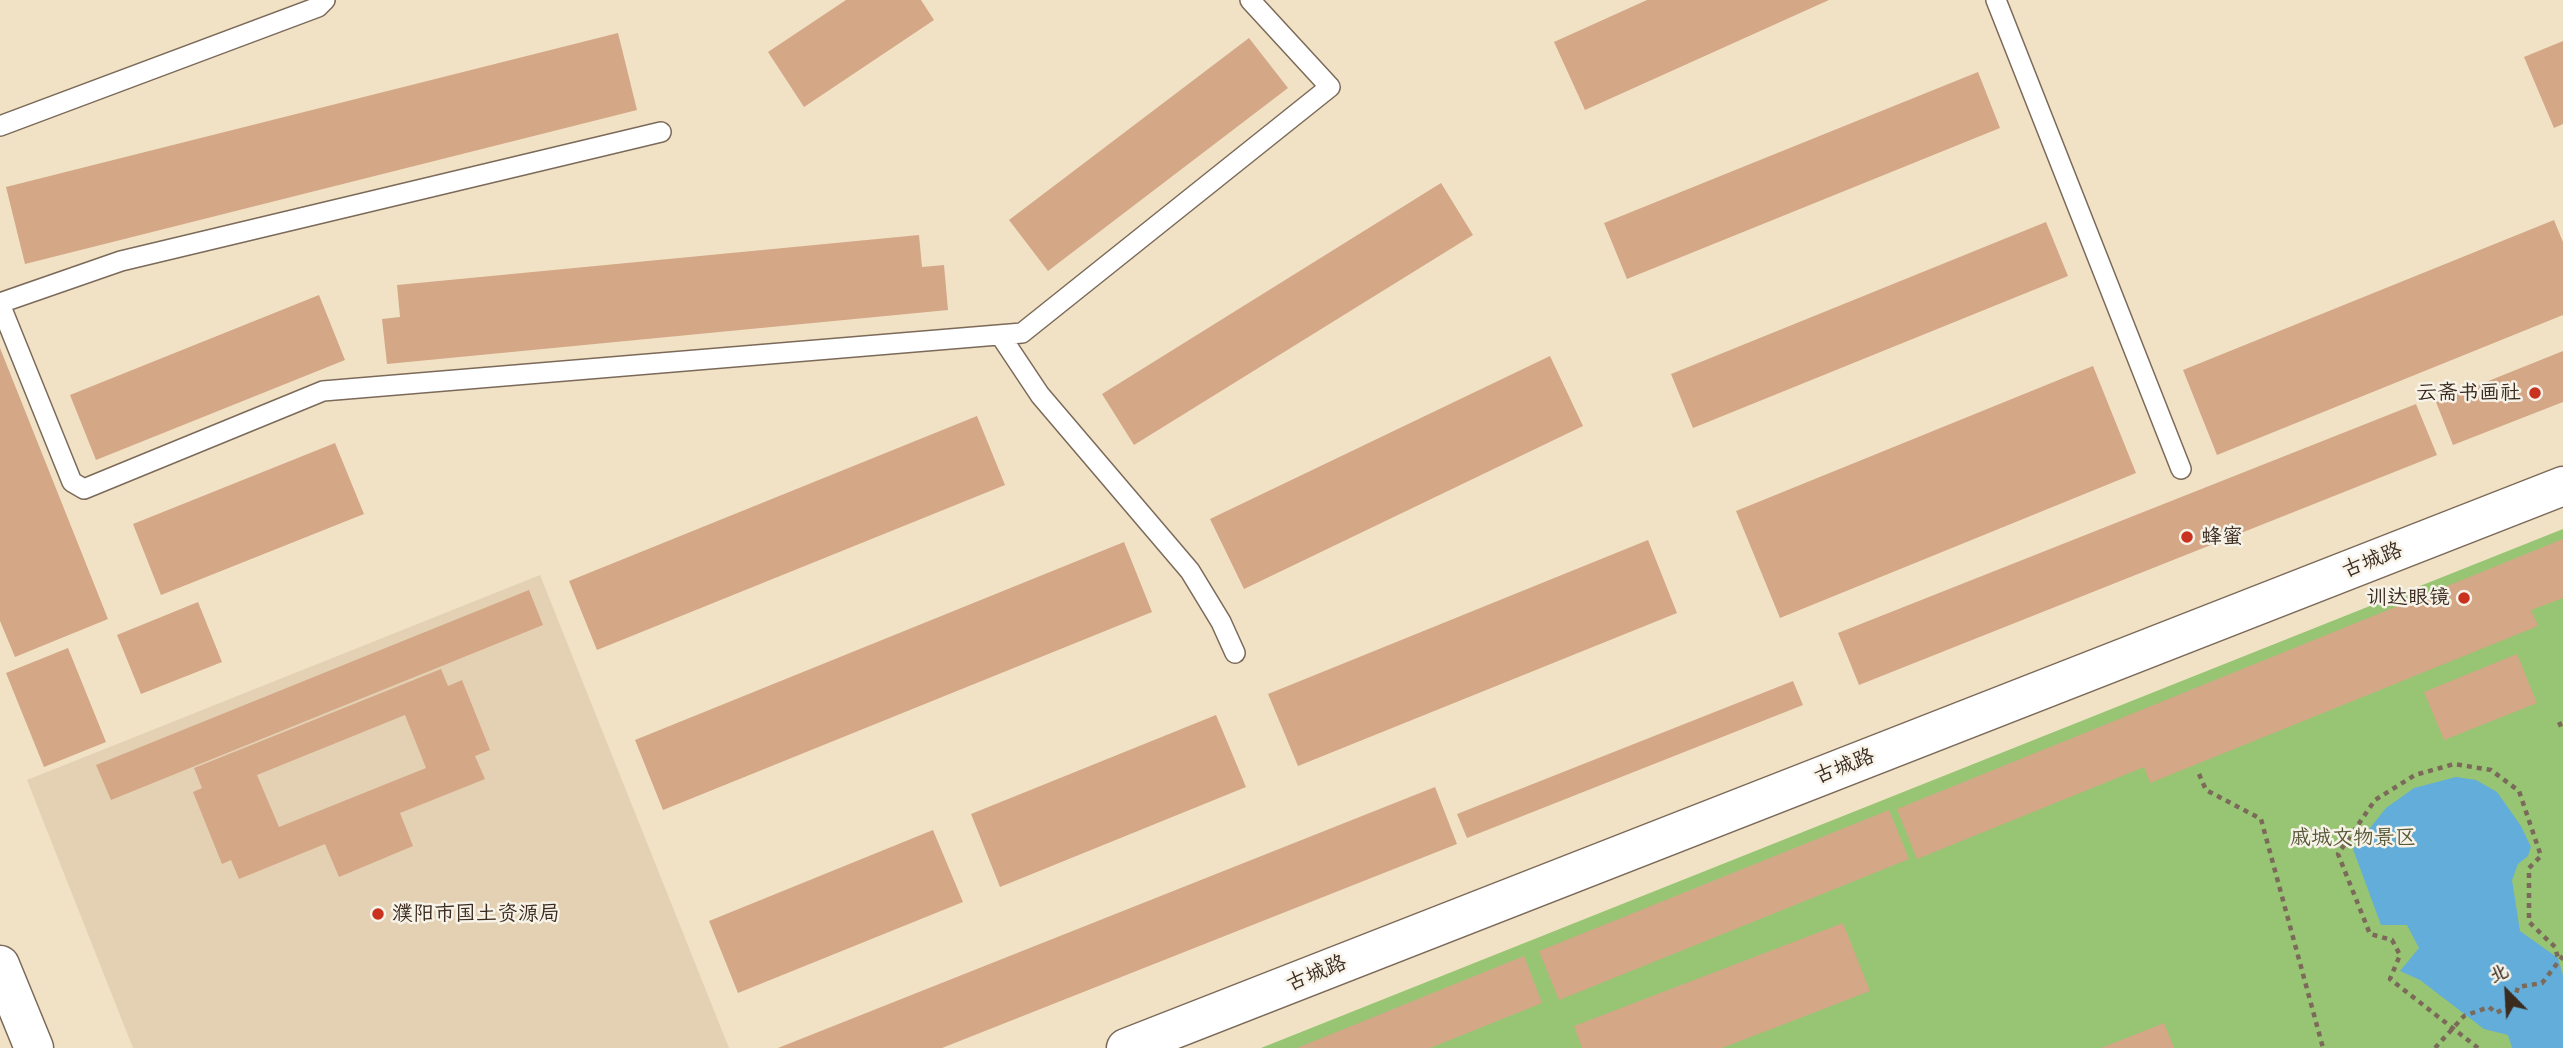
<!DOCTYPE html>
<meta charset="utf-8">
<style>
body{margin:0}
#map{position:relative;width:2563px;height:1048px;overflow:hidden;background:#f1e2c6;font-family:Mali,"LXGW WenKai TC",sans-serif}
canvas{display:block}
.north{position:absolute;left:2472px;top:957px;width:70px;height:70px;-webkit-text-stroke:5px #f7f3e8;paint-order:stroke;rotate:336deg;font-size:19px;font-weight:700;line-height:28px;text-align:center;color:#3b2a1e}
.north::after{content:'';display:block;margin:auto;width:24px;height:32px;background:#3b2a1e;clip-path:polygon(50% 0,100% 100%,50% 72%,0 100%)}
</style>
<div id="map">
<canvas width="2563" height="1048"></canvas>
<div class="north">北</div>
</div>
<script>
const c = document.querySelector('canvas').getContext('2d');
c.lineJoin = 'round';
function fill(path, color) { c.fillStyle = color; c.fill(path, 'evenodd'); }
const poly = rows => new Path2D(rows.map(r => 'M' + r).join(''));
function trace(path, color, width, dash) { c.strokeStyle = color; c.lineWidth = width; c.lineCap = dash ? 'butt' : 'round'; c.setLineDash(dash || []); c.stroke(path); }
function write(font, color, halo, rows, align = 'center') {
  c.font = font + ' Mali,"LXGW WenKai TC",sans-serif'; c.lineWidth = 5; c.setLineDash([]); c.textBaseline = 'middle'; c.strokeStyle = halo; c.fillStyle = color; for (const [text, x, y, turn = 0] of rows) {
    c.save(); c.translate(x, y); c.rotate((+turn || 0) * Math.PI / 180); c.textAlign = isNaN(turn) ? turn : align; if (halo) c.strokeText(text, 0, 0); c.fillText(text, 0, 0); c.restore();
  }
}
const built = poly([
 [540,575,729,1048,133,1048,27,780]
]);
const green = poly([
 [2563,529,2563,1048,1261,1048]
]);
const water = poly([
 [2456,777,2476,780,2497,792,2521,826,2531,847,2528,856,2518,864,2512,880,2520,931,2558,958,2563,975,2563,1048,2512,1048,2508,1035,2484,1029,2420,980,2400,971,2419,948,2407,925,2381,925,2353,849,2386,808,2414,788]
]);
const building = poly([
 [846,0,921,0,934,20,804,107,768,52],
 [1647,0,1829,0,1585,110,1554,42],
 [618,33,637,110,25,264,6,187],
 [1249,38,1288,88,1048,271,1009,220],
 [2563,41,2563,124,2554,128,2524,57],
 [1978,72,2000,128,1627,279,1604,223],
 [1441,183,1473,235,1134,445,1102,394],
 [2554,220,2563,242,2563,315,2217,455,2183,370],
 [2046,222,2068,276,1693,428,1671,374],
 [919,235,922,267,944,265,948,310,387,364,382,319,400,317,397,285],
 [319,295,345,360,96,460,70,395],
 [0,348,108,619,15,657,0,621],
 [2563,351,2563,402,2453,445,2436,402],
 [1550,356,1583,426,1244,589,1210,519],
 [2093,366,2136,473,1780,618,1736,511],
 [2416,404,2437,455,1859,685,1838,633],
 [977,416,1005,485,597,650,569,581],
 [335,443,364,514,161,595,133,524],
 [2563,539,2563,598,2531,610,2538,626,2150,783,2144,767,1917,859,1897,809],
 [1648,540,1677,613,1298,766,1268,694],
 [1124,542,1152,612,663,810,635,740],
 [529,590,543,625,111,800,96,765],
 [198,602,222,662,141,694,117,635],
 [68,648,106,742,44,767,6,673],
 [2517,654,2537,703,2444,740,2424,692],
 [441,669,448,686,462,680,490,750,475,756,485,779,400,813,413,846,339,877,325,844,239,879,231,860,222,864,193,792,202,788,194,768],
 [405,715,426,768,279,827,257,775],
 [1793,681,1803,705,1467,838,1457,814],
 [1216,715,1246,787,1000,887,971,814],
 [1435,787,1457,844,942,1048,778,1048],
 [1889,810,1909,859,1559,1000,1539,951],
 [933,830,963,902,738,993,709,921],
 [1843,923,1870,991,1722,1048,1582,1048,1574,1026],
 [1524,956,1542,1003,1430,1048,1297,1048],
 [2164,1023,2174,1048,2101,1048]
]);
const path = poly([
 [2559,722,2563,731],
 [2199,774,2206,790,2261,819,2323,1048],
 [2435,1048,2464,1016,2489,1007,2496,1013,2513,1004,2518,987,2542,983,2563,956],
 [2478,1048,2390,979,2400,955,2392,940,2370,934,2338,854,2375,800,2415,775,2454,764,2491,770,2519,791,2541,856,2529,868,2529,922,2555,947,2558,958]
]);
const service = poly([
 [1996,0,2181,469],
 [0,126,318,7,325,0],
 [0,303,121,261,661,132],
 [0,304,72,482,84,489,323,391,1022,333,1330,87,1250,0],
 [1000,335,1040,395,1190,571,1221,622,1235,653]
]);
const tertiary = poly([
 [0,965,34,1048],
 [1126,1048,2563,486]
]);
const markers = [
 [2535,393,7,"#c8321e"],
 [2187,537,7,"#c8321e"],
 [2464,598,7,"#c8321e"],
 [378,914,7,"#c8321e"]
];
const poiNames = [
 ["云斋书画社",2521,393],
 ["蜂蜜",2201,537,"left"],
 ["训达眼镜",2450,598],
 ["濮阳市国土资源局",392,914,"left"]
];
const streetNames = [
 ["古城路",2372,560,-21],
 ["古城路",1844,766,-21],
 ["古城路",1316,973,-22]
];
const parkNames = [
 ["戚城文物景区",2353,838]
];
fill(built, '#e4d1b4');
fill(green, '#98c573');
fill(water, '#62adda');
fill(building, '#d4a786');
trace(service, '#7b6a59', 22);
trace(tertiary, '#7b6a59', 41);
trace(path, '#7b6a59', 4.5, [5, 5]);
trace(service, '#fff', 19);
trace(tertiary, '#fff', 38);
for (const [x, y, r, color] of markers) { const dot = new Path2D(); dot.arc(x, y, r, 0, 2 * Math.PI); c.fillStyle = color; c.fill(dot); trace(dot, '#f7f3e8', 2.5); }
write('21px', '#3b2a1e', '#f7f3e8', poiNames, 'right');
write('21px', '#3b2a1e', '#f7f3e8', streetNames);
write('21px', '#575838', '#f7f3e8', parkNames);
</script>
